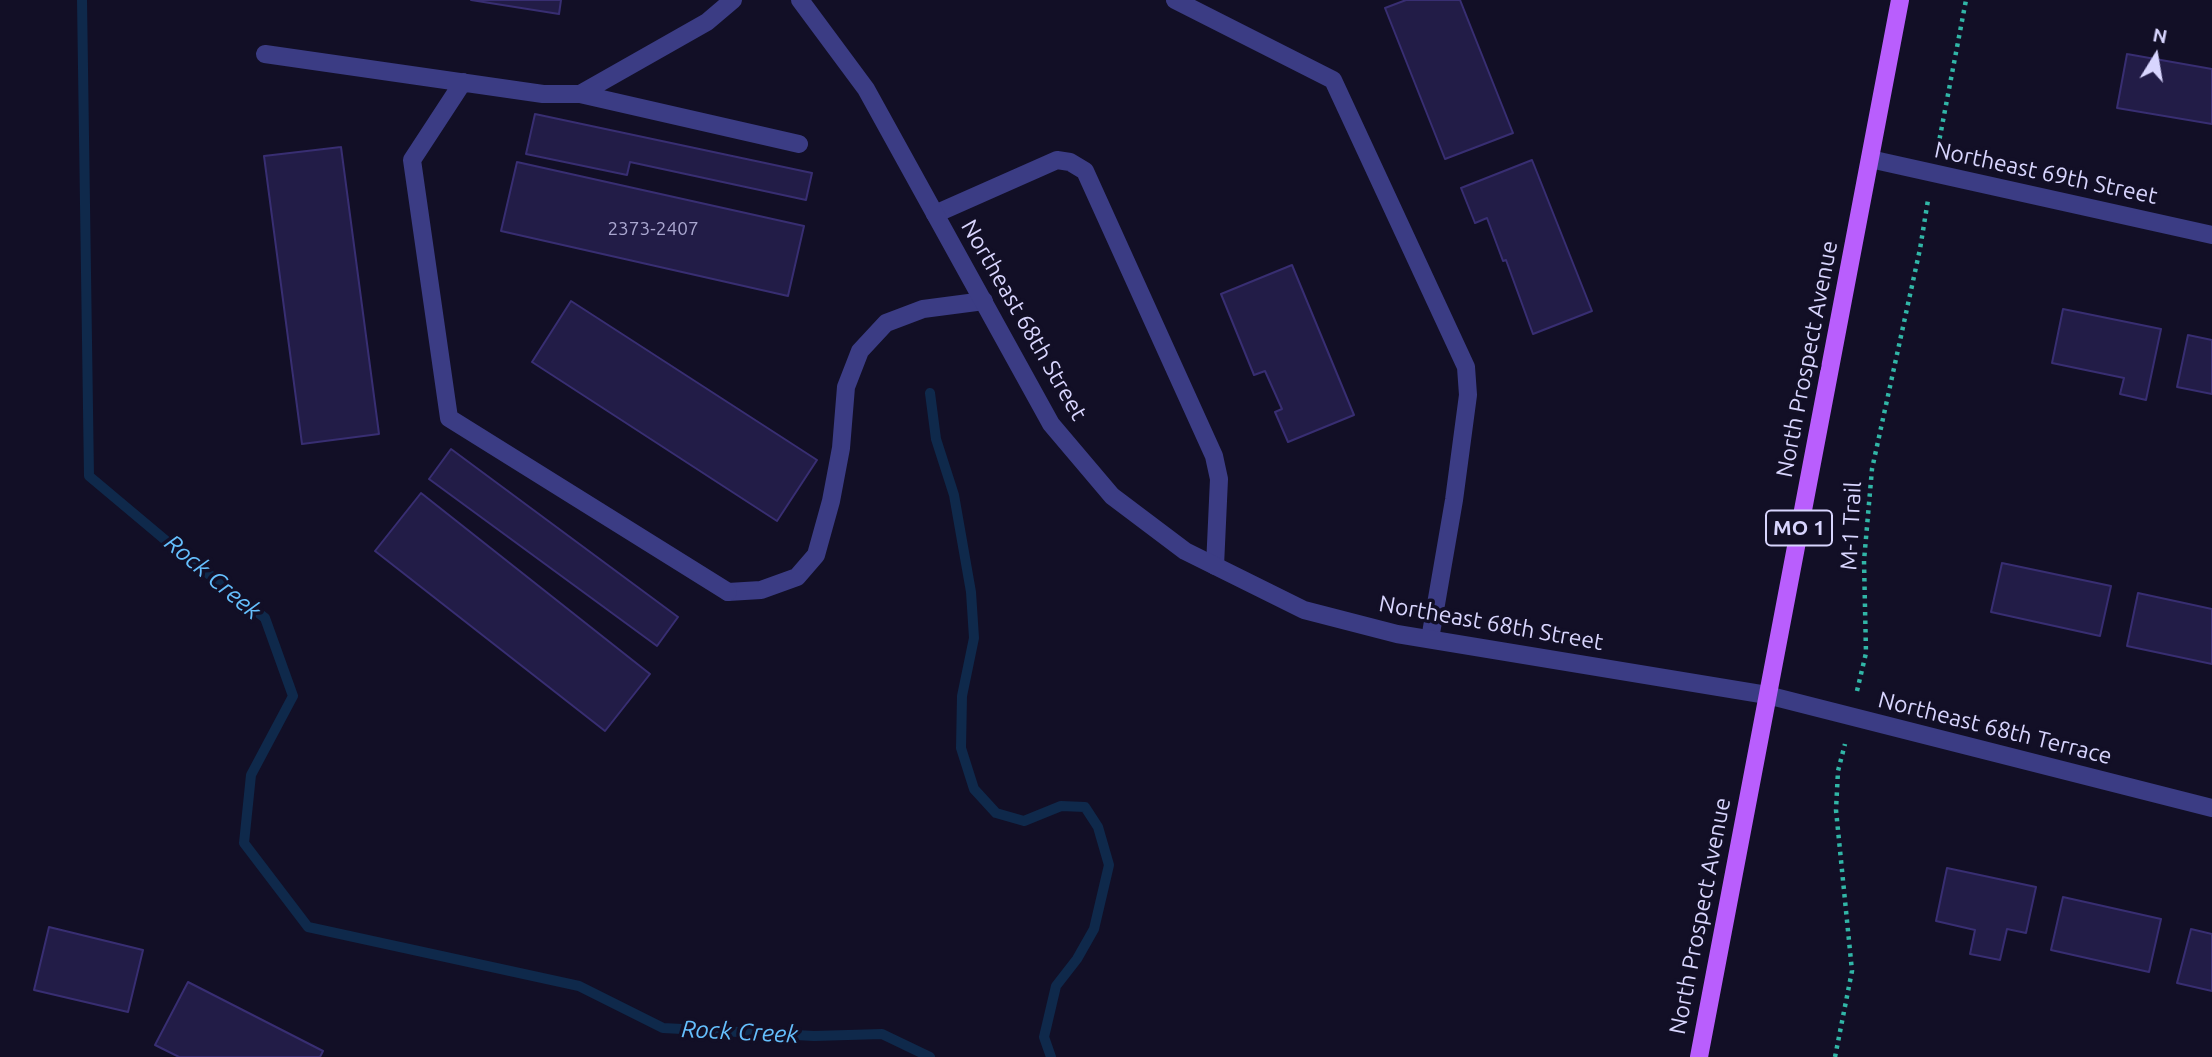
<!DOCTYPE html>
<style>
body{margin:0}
#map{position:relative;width:2212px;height:1057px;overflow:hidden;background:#120f26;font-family:Ubuntu,sans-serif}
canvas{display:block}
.north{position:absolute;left:2121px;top:21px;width:70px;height:70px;-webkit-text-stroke:5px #120f26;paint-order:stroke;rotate:11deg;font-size:19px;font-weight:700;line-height:28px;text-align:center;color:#d8d5fe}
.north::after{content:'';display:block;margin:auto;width:24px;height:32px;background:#d8d5fe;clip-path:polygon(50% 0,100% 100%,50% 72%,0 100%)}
</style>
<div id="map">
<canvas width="2212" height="1057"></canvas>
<div class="north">N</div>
</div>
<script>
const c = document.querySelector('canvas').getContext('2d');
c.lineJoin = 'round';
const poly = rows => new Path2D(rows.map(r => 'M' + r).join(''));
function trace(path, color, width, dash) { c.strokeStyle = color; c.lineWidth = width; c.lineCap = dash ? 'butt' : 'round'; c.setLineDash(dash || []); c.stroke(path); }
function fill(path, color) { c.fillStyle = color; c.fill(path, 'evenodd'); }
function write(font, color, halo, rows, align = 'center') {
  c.font = font + ' Ubuntu,sans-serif'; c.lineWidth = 7; c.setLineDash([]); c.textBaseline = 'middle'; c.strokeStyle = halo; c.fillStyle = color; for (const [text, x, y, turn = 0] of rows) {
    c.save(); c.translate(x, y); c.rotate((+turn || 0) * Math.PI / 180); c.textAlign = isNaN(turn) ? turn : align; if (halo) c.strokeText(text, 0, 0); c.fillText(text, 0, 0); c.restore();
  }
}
const stream = poly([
 [82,0,89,476,170,544,265,618,293,696,251,775,244,843,308,927,579,986,663,1028,814,1036,882,1034,930,1057],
 [930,393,936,439,954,495,971,592,974,638,962,696,961,748,974,789,996,813,1024,821,1061,806,1085,807,1098,827,1109,865,1094,929,1077,959,1056,986,1044,1037,1051,1057]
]);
const building = poly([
 [471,0,561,0,559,14,471,0],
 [1406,0,1460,0,1513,133,1445,159,1385,8,1406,0],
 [2127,54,2212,69,2212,124,2117,108,2127,54],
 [535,114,812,173,806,200,630,162,627,175,526,154,535,114],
 [341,147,379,434,302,444,264,156,341,147],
 [1532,160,1592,311,1533,334,1506,260,1503,261,1487,218,1475,223,1461,188,1532,160],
 [517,162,804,226,788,296,501,231,517,162],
 [1292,265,1354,415,1288,442,1275,412,1282,409,1265,371,1254,375,1221,294,1292,265],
 [571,301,817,460,777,521,532,362,571,301],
 [2063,309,2161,329,2146,400,2120,394,2124,378,2052,363,2063,309],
 [2188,335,2212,340,2212,394,2177,387,2188,335],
 [451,449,678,617,657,646,429,479,451,449],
 [421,493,650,674,605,731,375,551,421,493],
 [2002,563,2111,586,2100,636,1991,612,2002,563],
 [2138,593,2212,609,2212,664,2127,646,2138,593],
 [1947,868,2036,887,2026,933,2007,929,2000,960,1970,954,1975,930,1936,921,1947,868],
 [2063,897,2161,919,2149,972,2051,950,2063,897],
 [49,927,143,950,128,1012,34,990,49,927],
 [2191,929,2212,934,2212,991,2177,983,2191,929],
 [188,982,323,1051,320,1057,179,1057,155,1045,188,982]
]);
const path = poly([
 [1938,147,1966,0],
 [1857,691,1866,653,1864,561,1872,469,1920,249,1928,200],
 [1835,1057,1852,971,1836,810,1838,771,1845,744]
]);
const lane = poly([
 [1175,0,1333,80,1466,367,1468,395,1454,500,1430,639],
 [935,214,1057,160,1070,162,1085,171,1214,456,1219,479,1215,566],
 [728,592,761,590,797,577,816,555,831,501,841,448,846,387,860,351,886,323,923,309,984,301]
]);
const street = poly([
 [800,0,866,89,1051,424,1112,496,1185,551,1304,610,1397,634,1767,695,2212,808],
 [265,54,543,94,580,94,707,22,733,0],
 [463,82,412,160,449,418,728,592],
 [580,94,799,144],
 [1870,159,2212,235]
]);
const primary = poly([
 [1699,1057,1900,0]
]);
const numberNames = [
 ["2373-2407",653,229]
];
const shields = [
 [1799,528,66]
];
const shieldNames = [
 ["MO 1",1799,528]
];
const streetNames = [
 ["Northeast 69th Street",2046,173,12],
 ["Northeast 68th Street",1024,320,60],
 ["North Prospect Avenue",1807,359,-79],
 ["M-1 Trail",1851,526,-87],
 ["Northeast 68th Street",1491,623,10],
 ["Northeast 68th Terrace",1995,728,14],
 ["North Prospect Avenue",1700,916,-79]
];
const waterNames = [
 ["Rock Creek",213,577,40],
 ["Rock Creek",740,1032,3]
];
trace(stream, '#0f294b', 10);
fill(building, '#221c47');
trace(building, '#382e72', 2);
trace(path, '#31b6a7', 4.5, [3.5, 5]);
trace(lane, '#3b3c84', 18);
trace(street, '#3b3c84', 18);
trace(primary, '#b95efd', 18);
write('19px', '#aaa7d0', null, numberNames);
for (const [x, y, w] of shields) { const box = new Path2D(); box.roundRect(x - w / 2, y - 17.5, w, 35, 5); c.fillStyle = '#120f26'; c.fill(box); trace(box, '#d8d5fe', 2); }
write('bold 21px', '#d8d5fe', null, shieldNames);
write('23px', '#d8d5fe', '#120f26', streetNames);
write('italic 24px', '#65bffd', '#120f26', waterNames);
</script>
